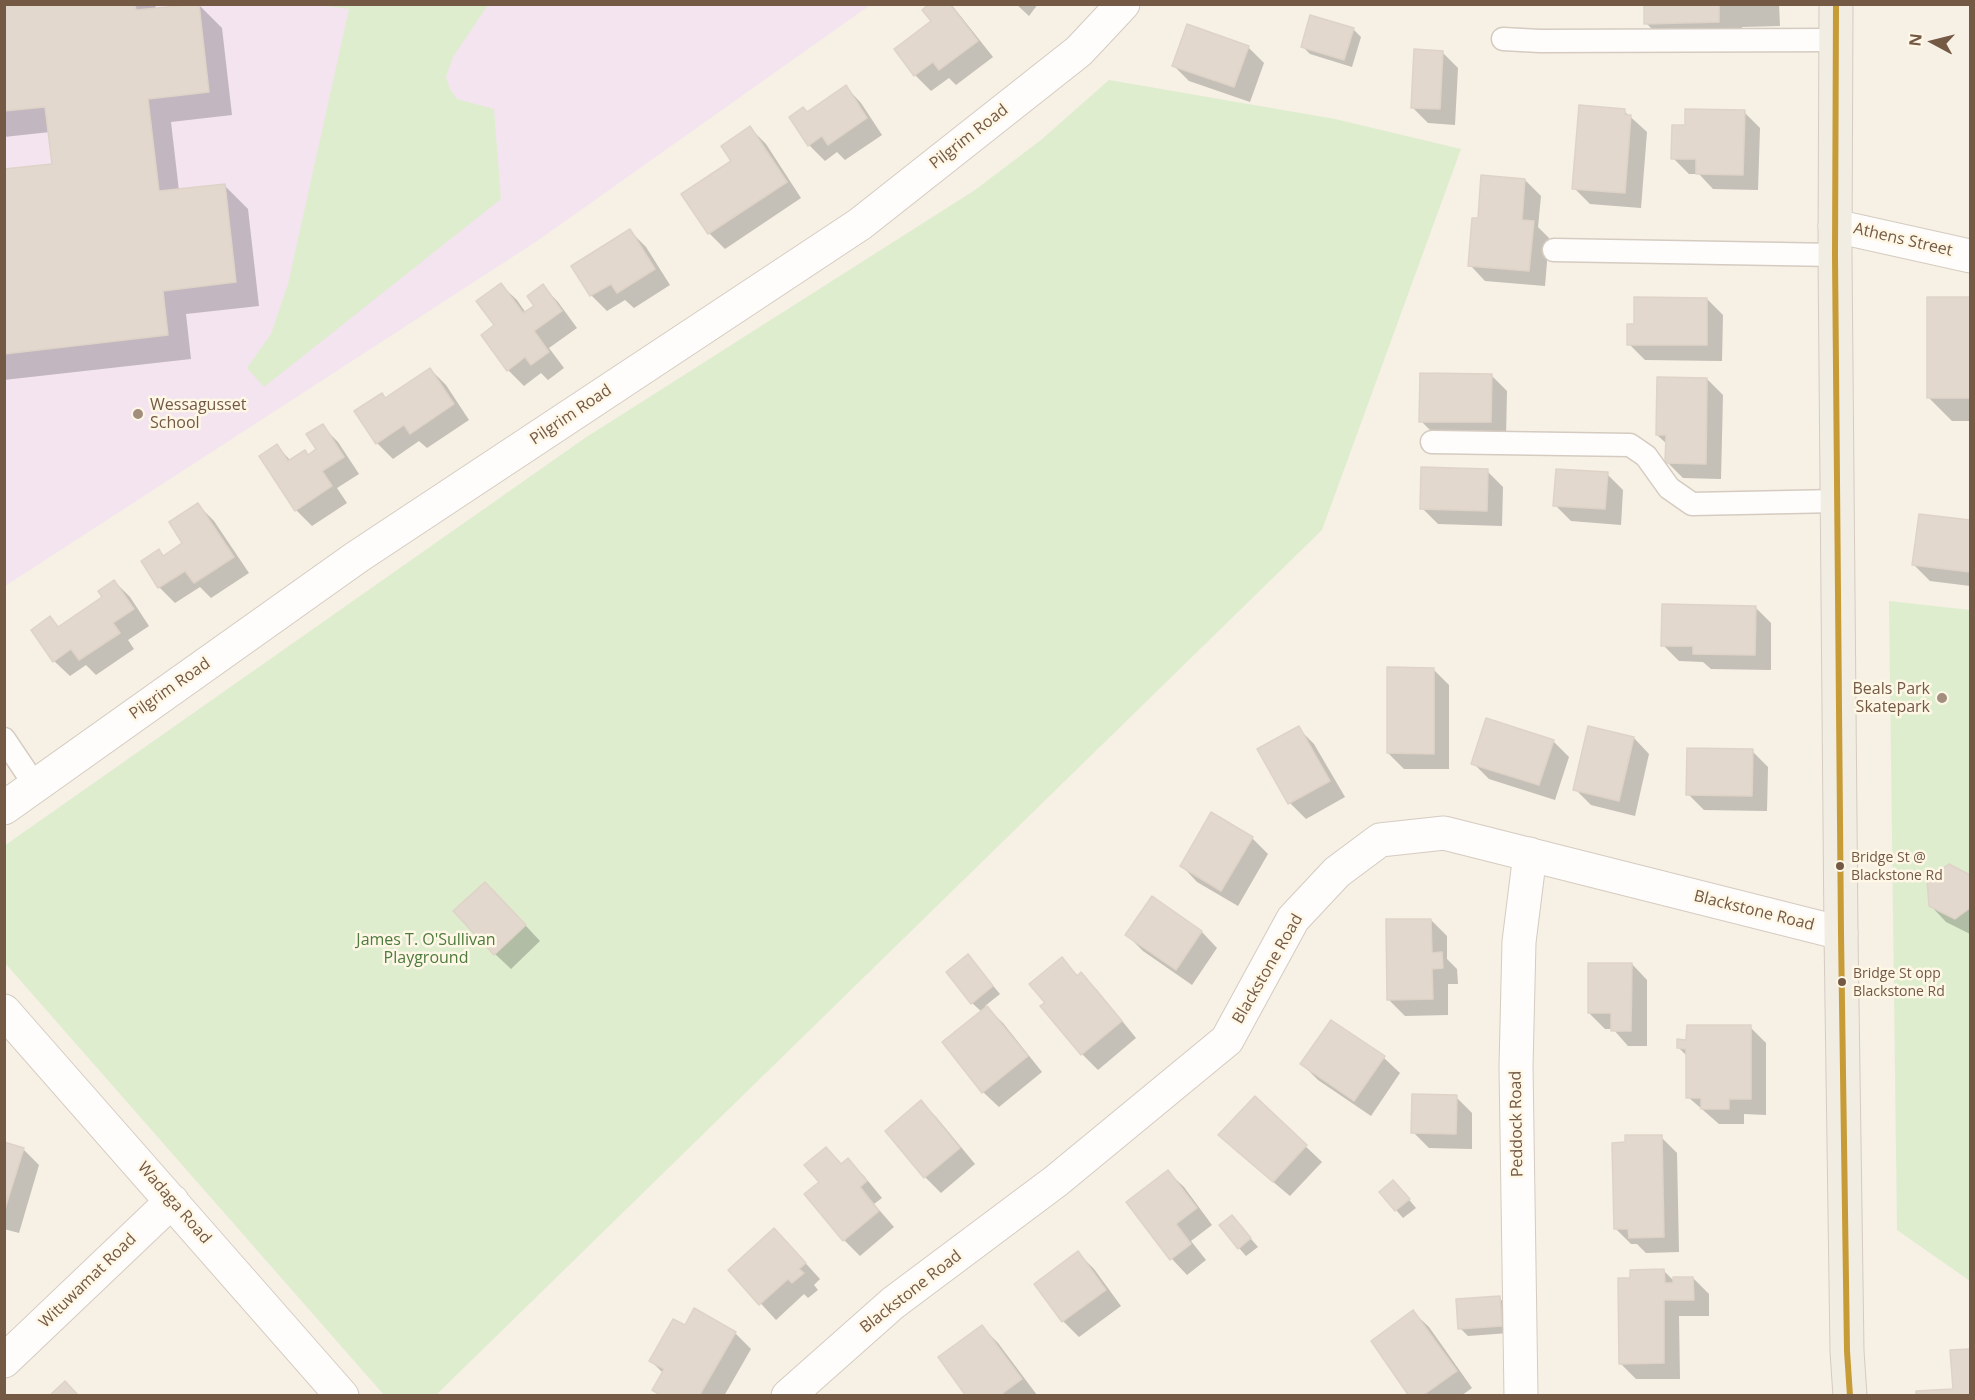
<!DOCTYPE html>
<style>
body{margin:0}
#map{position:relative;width:1975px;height:1400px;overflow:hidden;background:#f6f0e5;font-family:"Open Sans",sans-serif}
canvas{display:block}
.frame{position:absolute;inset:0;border:6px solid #745945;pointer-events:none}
.north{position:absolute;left:1903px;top:12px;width:60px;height:60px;-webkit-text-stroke:4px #fff7e6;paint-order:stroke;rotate:277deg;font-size:16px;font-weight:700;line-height:24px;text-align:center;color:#745945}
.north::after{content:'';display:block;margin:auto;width:21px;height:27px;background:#745945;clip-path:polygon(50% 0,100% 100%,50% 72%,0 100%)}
</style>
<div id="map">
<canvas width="1975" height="1400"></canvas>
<div class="frame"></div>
<div class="north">N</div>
</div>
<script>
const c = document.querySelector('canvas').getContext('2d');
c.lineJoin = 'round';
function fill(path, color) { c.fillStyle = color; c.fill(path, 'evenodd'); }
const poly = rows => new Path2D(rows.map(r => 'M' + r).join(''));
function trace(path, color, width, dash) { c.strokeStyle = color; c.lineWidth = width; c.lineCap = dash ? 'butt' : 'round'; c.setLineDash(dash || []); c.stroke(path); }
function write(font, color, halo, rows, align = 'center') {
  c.font = font + ' "Open Sans",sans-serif'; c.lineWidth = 5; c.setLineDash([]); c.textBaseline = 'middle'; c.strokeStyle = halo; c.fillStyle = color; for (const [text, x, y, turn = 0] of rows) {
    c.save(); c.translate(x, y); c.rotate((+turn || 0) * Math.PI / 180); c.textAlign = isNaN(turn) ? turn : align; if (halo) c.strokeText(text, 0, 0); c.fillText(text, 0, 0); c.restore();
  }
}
const education = poly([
 [5,5,870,5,537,241,5,586]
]);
const green = poly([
 [318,5,488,5,453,57,446,77,450,89,457,99,494,109,501,199,264,387,247,368,271,334,288,284,349,9],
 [1109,80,1335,119,1461,149,1322,530,436,1395,384,1395,5,963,4,846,585,438,975,190,1041,140],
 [1889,601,1970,610,1970,1281,1897,1230]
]);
const shadow = poly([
 [4,4,155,4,156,9,198,4,222,28,232,115,171,122,179,191,225,186,248,209,259,306,186,314,191,359,4,380,4,171,53,165,50,132,4,137],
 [931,4,951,4,993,57,956,85,949,78,931,91,915,75,933,21],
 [1016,4,1038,4,1029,16],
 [1645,4,1779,4,1780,26,1742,27,1742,45,1670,47,1646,23],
 [1353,29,1361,37,1352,67,1310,54,1302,46],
 [1248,47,1264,63,1250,102,1189,81,1173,65],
 [1442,52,1458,68,1455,125,1428,123,1412,107],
 [846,87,861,103,882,135,845,160,837,152,825,161,809,145,807,113],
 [1624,111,1647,132,1641,208,1590,204,1574,188],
 [1744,112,1760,128,1758,190,1713,189,1699,174,1689,174,1673,158,1687,127],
 [750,128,766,144,801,198,725,249,709,233,733,162],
 [1525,180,1541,196,1538,227,1549,238,1545,286,1485,281,1470,265,1479,220],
 [630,231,646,247,670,285,634,308,625,300,607,311,591,295],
 [501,285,517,300,526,313,536,306,543,286,558,302,577,328,549,348,564,368,548,380,541,373,524,386,508,370,496,326],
 [1929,298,1970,298,1970,421,1952,421,1928,397],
 [1707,299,1723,315,1722,361,1645,360,1629,344,1635,326],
 [430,369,446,385,469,420,427,448,419,441,393,459,377,443,382,395,386,399],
 [1491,375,1507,391,1506,438,1437,437,1421,421],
 [1707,379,1723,395,1721,479,1683,478,1667,462,1667,444,1657,435],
 [322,426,338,442,359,474,337,488,347,503,312,526,296,510,277,446,291,461,309,456,318,450],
 [1487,471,1503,487,1502,526,1438,524,1422,508],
 [1607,474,1623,490,1621,525,1571,521,1555,505],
 [198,505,214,521,249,573,211,598,200,587,175,603,159,587,143,561,158,551,164,557,184,544],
 [1920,515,1970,521,1970,586,1930,581,1914,565],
 [114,581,130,597,149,626,128,640,134,649,96,675,86,665,70,676,54,661,50,618,60,628,104,597],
 [1755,607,1771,623,1771,670,1711,669,1703,662,1679,661,1663,645],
 [1433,669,1449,685,1449,769,1404,769,1388,753],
 [1298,728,1314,744,1345,797,1306,819,1290,803,1259,750],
 [1634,738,1649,754,1635,816,1591,805,1575,789],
 [1553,741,1569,757,1555,800,1489,779,1473,763],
 [1752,751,1768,767,1767,811,1704,810,1688,794],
 [1252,838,1268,854,1238,906,1197,882,1182,866],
 [1949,866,1970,876,1970,934,1946,922,1930,905],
 [1152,898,1202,932,1217,948,1192,985,1143,951,1127,935],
 [501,899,540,941,511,969,495,954],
 [1431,920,1447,936,1447,959,1457,969,1458,984,1448,984,1448,1015,1405,1016,1389,1000],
 [968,956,1000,994,985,1006,1003,1023,1042,1072,999,1107,983,1092,982,1012,972,1003],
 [1061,959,1079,977,1081,974,1097,990,1136,1038,1098,1070,1082,1054,1047,1003],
 [1632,964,1647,980,1647,1046,1628,1046,1613,1029,1605,1029,1589,1013],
 [1331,1022,1384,1058,1400,1073,1371,1116,1318,1080,1302,1064],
 [1750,1027,1766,1043,1766,1115,1744,1114,1744,1124,1719,1124,1688,1097,1688,1057,1679,1048,1688,1041],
 [1456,1097,1472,1113,1472,1149,1429,1148,1413,1132],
 [1255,1098,1322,1162,1290,1196,1236,1151],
 [921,1102,937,1118,975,1164,941,1193,925,1177],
 [1661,1137,1677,1153,1679,1252,1646,1253,1637,1244,1631,1244,1615,1228],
 [4,1144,23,1149,39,1165,19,1233,4,1229],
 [826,1149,843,1165,848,1160,864,1176,882,1198,874,1204,894,1227,860,1256,844,1240,821,1183],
 [1168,1172,1184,1187,1212,1225,1191,1241,1206,1260,1187,1275,1172,1259,1128,1203],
 [1401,1190,1416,1208,1403,1218,1396,1210],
 [1232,1217,1258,1247,1246,1256,1239,1248],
 [790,1246,820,1279,814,1285,818,1290,808,1298,804,1294,776,1320,730,1270],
 [1078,1253,1094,1269,1121,1306,1079,1337,1063,1321],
 [1664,1271,1674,1281,1693,1278,1709,1294,1709,1316,1679,1316,1680,1379,1636,1379,1620,1363,1632,1279],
 [1499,1298,1507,1305,1509,1333,1468,1336,1460,1328],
 [1413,1312,1429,1327,1472,1388,1461,1396,1411,1396],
 [685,1327,735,1333,751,1349,724,1396,659,1396,654,1390,663,1373,651,1361],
 [982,1327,998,1343,1037,1395,968,1396],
 [1970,1350,1970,1396,1918,1396,1955,1390,1952,1351]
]);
const building = poly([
 [4,4,135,4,136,10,199,4,209,92,148,99,159,191,225,184,236,282,163,291,168,335,4,354,4,169,52,164,45,107,4,111,4,4],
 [929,4,950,4,978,41,939,70,933,62,914,76,894,49,931,21,922,10,929,4],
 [1644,4,1719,4,1719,22,1644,24,1644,4],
 [1310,15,1354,28,1344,60,1301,47,1310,15],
 [1187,24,1249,46,1234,87,1172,66,1187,24],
 [1414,49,1443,51,1440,109,1411,108,1414,49],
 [846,85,867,118,828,145,822,136,808,146,789,117,803,107,807,112,846,85],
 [1579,105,1625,109,1625,115,1631,115,1625,193,1572,189,1579,105],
 [1685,109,1745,110,1743,175,1696,174,1696,159,1671,159,1672,125,1685,125,1685,109],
 [750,126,787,182,708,234,681,194,731,161,721,146,750,126],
 [1481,175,1525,179,1522,220,1534,221,1529,271,1468,266,1472,218,1478,218,1481,175],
 [630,229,655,269,617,293,611,284,590,296,571,266,630,229],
 [501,283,523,313,534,306,527,296,543,284,562,311,534,331,549,352,531,365,525,357,507,371,481,335,494,325,476,301,501,283],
 [1634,297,1707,298,1707,345,1627,345,1627,324,1634,324,1634,297],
 [1927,297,1970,297,1970,398,1927,398,1927,297],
 [430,368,454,404,410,434,404,425,376,444,354,411,382,393,385,398,430,368],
 [1420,373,1492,374,1491,422,1419,422,1420,373],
 [1657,377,1707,378,1706,464,1665,463,1666,435,1656,435,1657,377],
 [323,424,344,457,322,471,332,486,295,511,259,456,277,444,288,461,305,450,308,455,316,449,306,434,323,424],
 [1421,467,1488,469,1487,511,1420,509,1421,467],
 [1556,469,1608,472,1605,509,1553,506,1556,469],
 [198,503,234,557,194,583,185,571,158,588,141,561,159,549,163,556,182,543,169,522,198,503],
 [1919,514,1970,520,1970,572,1912,565,1919,514],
 [114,580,134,609,113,623,120,633,79,660,71,649,53,662,31,630,50,616,58,627,102,597,98,591,114,580],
 [1662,604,1756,606,1755,655,1693,654,1693,646,1661,646,1662,604],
 [1387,667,1434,668,1434,754,1387,753,1387,667],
 [1486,718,1554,740,1539,785,1471,764,1486,718],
 [1299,726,1330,781,1288,804,1257,749,1299,726],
 [1588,726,1634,737,1619,801,1573,790,1588,726],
 [1687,748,1753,749,1752,796,1686,795,1687,748],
 [1211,812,1253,837,1221,891,1180,866,1211,812],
 [1949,864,1970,875,1970,908,1955,919,1929,906,1927,879,1949,864],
 [485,882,526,925,494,955,453,911,485,882],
 [1152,896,1202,931,1176,970,1125,935,1152,896],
 [1386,919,1431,919,1432,953,1442,952,1443,968,1432,969,1433,999,1387,1000,1386,919],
 [968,954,993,986,971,1004,946,972,968,954],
 [1062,957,1077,976,1081,972,1122,1021,1081,1055,1040,1006,1045,1003,1029,984,1062,957],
 [1588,963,1632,963,1631,1031,1611,1031,1611,1013,1588,1013,1588,963],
 [987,1006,1028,1056,982,1093,942,1042,987,1006],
 [1331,1020,1385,1056,1354,1101,1300,1064,1331,1020],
 [1687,1025,1751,1025,1751,1099,1729,1099,1729,1109,1701,1109,1701,1098,1686,1098,1686,1049,1677,1048,1677,1039,1686,1040,1687,1025],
 [1412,1094,1457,1095,1456,1134,1411,1133,1412,1094],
 [1255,1096,1307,1145,1273,1182,1218,1135,1255,1096],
 [921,1100,960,1148,924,1178,885,1131,921,1100],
 [1625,1135,1662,1135,1664,1237,1629,1238,1628,1229,1614,1229,1612,1143,1625,1142,1625,1135],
 [4,1142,24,1148,4,1212,4,1142],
 [826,1147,841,1164,848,1158,867,1181,860,1187,879,1211,843,1241,804,1194,819,1182,804,1165,826,1147],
 [1168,1170,1197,1208,1176,1224,1191,1244,1170,1260,1126,1202,1168,1170],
 [1393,1180,1410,1199,1395,1211,1379,1192,1393,1180],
 [1232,1215,1251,1238,1238,1249,1219,1225,1232,1215],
 [774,1228,806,1263,799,1269,804,1273,792,1283,788,1279,759,1305,728,1270,774,1228],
 [1078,1251,1106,1290,1062,1322,1034,1284,1078,1251],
 [1664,1269,1665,1283,1673,1283,1673,1277,1693,1277,1694,1300,1664,1300,1664,1363,1619,1364,1618,1278,1630,1278,1630,1270,1664,1269],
 [1500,1296,1502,1326,1458,1329,1456,1299,1500,1296],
 [694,1308,736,1332,699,1396,662,1396,652,1390,664,1369,649,1361,673,1319,685,1325,694,1308],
 [1413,1310,1457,1371,1422,1396,1409,1396,1371,1341,1413,1310],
 [982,1325,1022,1379,999,1396,966,1396,938,1357,982,1325],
 [1970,1349,1970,1396,1916,1396,1916,1391,1953,1389,1950,1350,1970,1349],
 [65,1381,79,1396,49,1396,65,1381]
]);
const lane = poly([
 [1503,39,1540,41,1835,40],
 [1554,250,1835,255],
 [1432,442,1630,445,1646,456,1669,488,1692,504,1837,501],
 [4,739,35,785]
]);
const street = poly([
 [1835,226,1970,256],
 [4,808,357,557,860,224,1079,51,1123,4],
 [4,1011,342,1396],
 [4,1361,172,1201],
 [788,1396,893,1303,1056,1181,1227,1040,1293,919,1337,872,1380,840,1444,833,1841,933],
 [1521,1396,1516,1066,1519,942,1530,854]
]);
const primary = poly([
 [1836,4,1835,255,1841,933,1847,1351,1850,1396]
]);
const bus1 = poly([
 [1836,4,1835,255,1841,933,1847,1351,1850,1396]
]);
const markers = [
 [138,414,6,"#a28e7d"],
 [1942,698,6,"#a28e7d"],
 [1840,866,5,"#745945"],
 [1842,982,5,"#745945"]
];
const busNames = [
 ["Bridge St @",1851,858],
 ["Blackstone Rd",1851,876],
 ["Bridge St opp",1853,974],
 ["Blackstone Rd",1853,992]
];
const streetNames = [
 ["Pilgrim Road",969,137,-38],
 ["Athens Street",1903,240,13],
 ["Pilgrim Road",571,415,-34],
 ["Pilgrim Road",170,689,-35],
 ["Blackstone Road",1754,911,14],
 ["Blackstone Road",1268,969,-60],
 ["Peddock Road",1517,1124,-91],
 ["Wadaga Road",174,1203,49],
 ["Wituwamat Road",88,1281,-44],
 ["Blackstone Road",911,1292,-38]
];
const poiNames = [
 ["Wessagusset",150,405],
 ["School",150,423],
 ["Beals Park",1930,689,"right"],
 ["Skatepark",1930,707,"right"]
];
const parkNames = [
 ["James T. O'Sullivan",426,940],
 ["Playground",426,958]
];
fill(education, '#f3e4f0');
fill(green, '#dfedcf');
fill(shadow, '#0003');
fill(building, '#e2d8cd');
trace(building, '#dfd3c7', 1.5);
trace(lane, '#d5cbc1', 25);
trace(street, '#d5cbc1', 35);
trace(primary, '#d5cbc2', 35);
trace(lane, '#fefdfb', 22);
trace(street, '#fefdfb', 33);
trace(primary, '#f2ede2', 33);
trace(bus1, '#c79b36', 6);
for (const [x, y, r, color] of markers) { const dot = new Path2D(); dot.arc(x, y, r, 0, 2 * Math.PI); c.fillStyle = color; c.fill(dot); trace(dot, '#fff7e6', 2); }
write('14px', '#745945', '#fff7e6', busNames, 'left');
write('16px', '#745945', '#fff7e6', streetNames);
write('16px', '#745945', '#fff7e6', poiNames, 'left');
write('16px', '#4c7b3d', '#fff7e6', parkNames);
</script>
